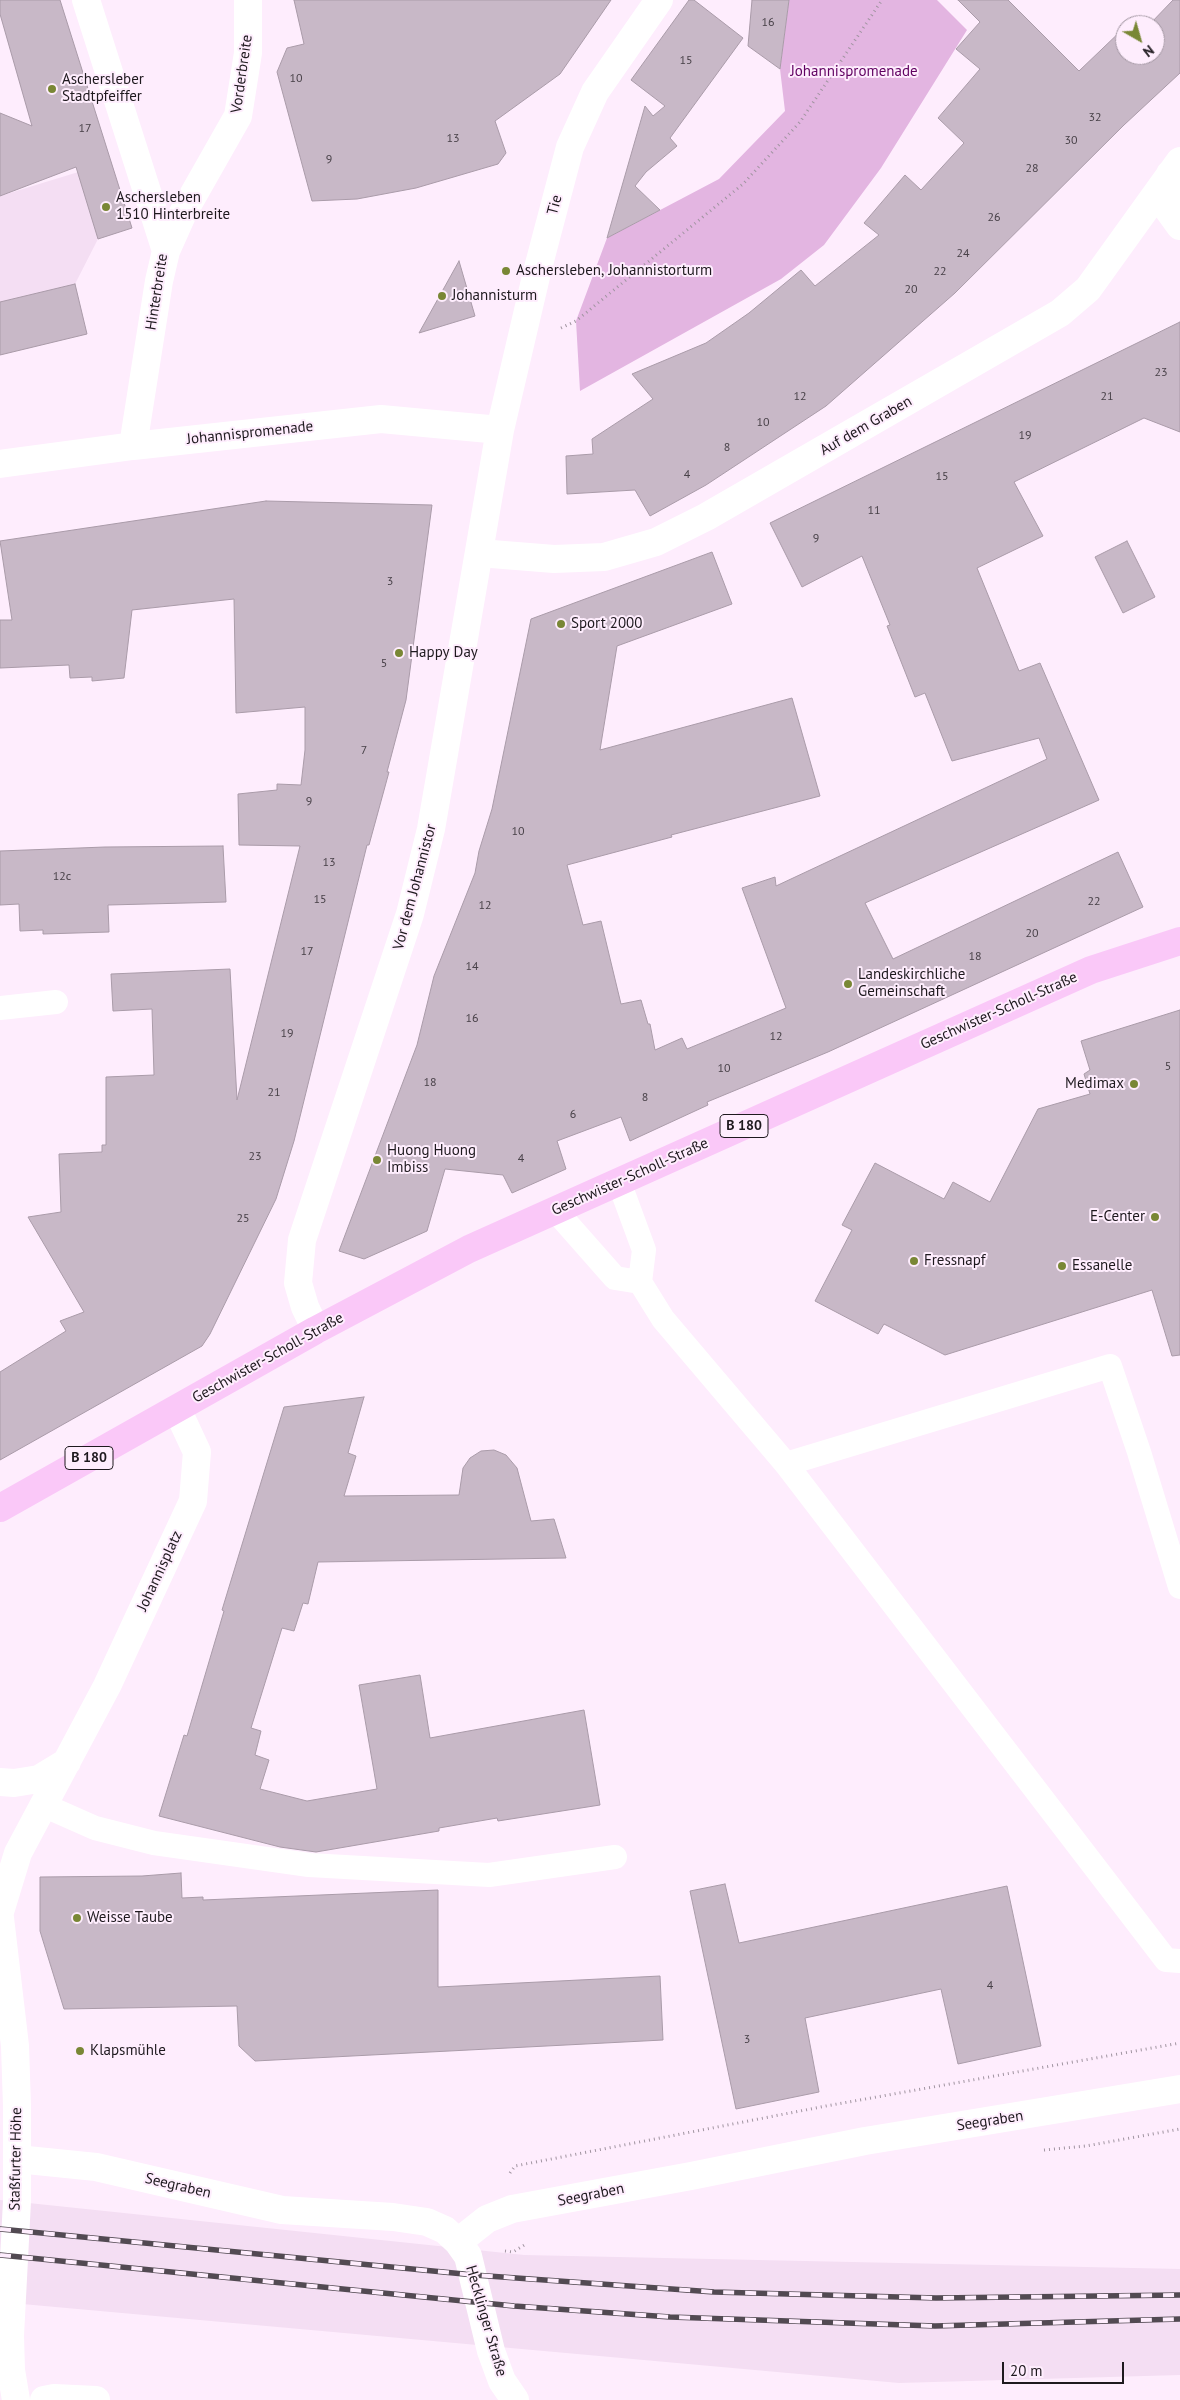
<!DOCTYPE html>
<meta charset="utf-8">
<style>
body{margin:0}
#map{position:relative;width:1180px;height:2400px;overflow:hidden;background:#feedfd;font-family:"PT Sans",sans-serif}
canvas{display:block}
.north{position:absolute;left:1115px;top:15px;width:50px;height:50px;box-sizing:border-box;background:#feedfd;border:1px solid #a498a4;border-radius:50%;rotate:142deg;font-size:14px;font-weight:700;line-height:20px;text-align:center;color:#1e191e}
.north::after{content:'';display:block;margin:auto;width:18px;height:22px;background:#798735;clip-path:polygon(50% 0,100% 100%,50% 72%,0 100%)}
.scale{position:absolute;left:1002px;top:2362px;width:122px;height:22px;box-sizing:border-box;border:2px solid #1e191e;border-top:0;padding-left:6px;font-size:15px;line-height:18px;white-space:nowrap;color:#1e191e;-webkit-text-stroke:4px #feedfd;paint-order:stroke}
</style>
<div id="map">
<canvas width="1180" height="2400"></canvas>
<div class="north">N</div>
<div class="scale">20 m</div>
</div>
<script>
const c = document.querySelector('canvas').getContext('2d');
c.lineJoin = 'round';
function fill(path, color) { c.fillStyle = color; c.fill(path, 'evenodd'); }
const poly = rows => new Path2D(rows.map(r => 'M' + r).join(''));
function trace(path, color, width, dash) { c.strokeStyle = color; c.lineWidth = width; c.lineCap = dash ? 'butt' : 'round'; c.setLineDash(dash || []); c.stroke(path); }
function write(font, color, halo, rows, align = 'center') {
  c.font = font + ' "PT Sans",sans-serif'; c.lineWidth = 4; c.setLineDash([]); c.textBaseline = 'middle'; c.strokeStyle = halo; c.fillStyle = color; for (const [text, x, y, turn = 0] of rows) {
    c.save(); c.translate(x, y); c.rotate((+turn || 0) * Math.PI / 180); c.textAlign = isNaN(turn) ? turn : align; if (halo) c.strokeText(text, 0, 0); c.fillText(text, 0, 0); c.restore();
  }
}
const built = poly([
 [111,162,132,228,98,239,75,284,87,334,0,355,0,196],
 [0,2200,524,2255,1180,2269,1180,2375,899,2383,0,2302]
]);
const green = poly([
 [789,0,937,0,967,30,881,168,824,245,781,279,580,391,576,321,607,238,719,179,785,111,780,69]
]);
const building = poly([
 [0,0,60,0,132,228,98,239,76,167,0,196,0,113,32,126,0,14,0,0],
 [294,0,611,0,560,74,495,121,506,153,498,164,416,188,357,199,312,201,277,72,287,48,304,44,294,0],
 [689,0,694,0,743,38,670,138,677,146,646,172,635,186,660,210,607,238,645,106,653,116,665,106,631,80,689,0],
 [752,0,789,0,780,69,748,46,752,0],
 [958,0,1008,0,1079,71,1125,27,1125,55,1155,55,1155,25,1149,25,1173,0,1180,0,1180,73,1124,125,955,293,826,406,706,485,650,516,635,490,567,494,566,456,593,454,592,439,653,399,632,374,706,343,749,313,801,270,815,286,879,235,864,223,905,175,921,190,964,143,938,118,980,69,956,49,980,22,958,0],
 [459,261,475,316,419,333,459,261],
 [75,284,87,334,0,355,0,302,75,284],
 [1180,322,1180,432,1144,418,1014,482,1043,536,977,568,1019,671,1040,663,1099,800,865,903,893,959,1118,852,1143,907,828,1052,707,1102,708,1105,630,1141,621,1117,557,1141,566,1169,512,1193,503,1175,445,1169,427,1231,364,1259,339,1251,417,1045,434,976,475,873,479,851,492,809,531,619,712,552,732,604,617,646,600,750,792,698,820,796,671,835,672,837,567,865,583,925,601,921,621,1004,641,1000,648,1024,650,1024,655,1050,682,1038,687,1049,786,1008,742,888,775,877,776,886,1047,759,1039,738,952,761,925,693,915,697,887,626,890,625,862,556,802,587,770,523,1180,322],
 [266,501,432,505,406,700,387,772,389,772,369,845,367,845,294,1141,276,1199,210,1334,202,1346,0,1460,0,1372,66,1331,60,1321,84,1312,28,1217,61,1212,59,1154,102,1152,102,1145,106,1145,106,1077,154,1075,152,1009,113,1011,111,974,230,969,237,1100,300,846,239,845,238,794,277,790,277,784,301,785,305,750,305,707,236,713,234,599,132,610,124,678,92,681,92,677,70,678,69,665,0,668,0,620,12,620,0,541,266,501],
 [1127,541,1155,597,1123,613,1095,557,1127,541],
 [223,846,226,902,108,905,109,932,43,934,43,930,20,931,19,904,0,905,0,851,105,847,223,846],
 [1180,1010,1180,1355,1172,1356,1152,1290,945,1355,884,1324,878,1334,815,1301,852,1230,842,1225,875,1163,944,1199,953,1182,990,1202,1038,1109,1090,1094,1084,1074,1090,1070,1081,1041,1180,1010],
 [364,1397,348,1453,356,1456,344,1496,459,1495,463,1468,470,1458,481,1451,494,1450,506,1455,517,1468,531,1521,554,1519,566,1558,318,1562,308,1604,303,1603,294,1631,282,1628,251,1728,261,1731,255,1755,269,1760,260,1789,307,1801,377,1789,359,1685,420,1675,430,1738,584,1710,600,1805,498,1821,497,1818,439,1828,439,1831,316,1852,280,1847,159,1816,184,1735,187,1736,224,1611,222,1610,284,1407,364,1397],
 [181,1873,182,1898,203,1897,203,1900,438,1890,438,1987,660,1976,663,2040,255,2061,239,2046,237,2006,64,2009,40,1931,40,1877,142,1876,181,1873],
 [725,1884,739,1943,1007,1886,1041,2046,958,2064,941,1989,805,2018,819,2092,736,2109,690,1891,725,1884]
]);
const path = poly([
 [561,328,576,321,743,184,800,122,882,0],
 [1044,2150,1086,2146,1180,2129],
 [510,2173,515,2166,826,2106,1180,2043],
 [505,2251,513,2252,526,2244]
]);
const service = poly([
 [0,1008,56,1002],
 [619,1182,644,1250,640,1282,663,1319,786,1464,1166,1960,1180,1961],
 [555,1210,615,1278,640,1282],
 [786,1464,1110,1366,1139,1452,1180,1587],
 [43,1805,95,1828,154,1843,309,1865,489,1875,615,1857]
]);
const minor = poly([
 [86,0,166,251,159,281,133,446],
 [1170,174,1167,208,1180,226],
 [166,251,183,213,238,116,248,53,248,0],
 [0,464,133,446,381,419,500,430],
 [479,553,554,559,604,557,656,542,706,517,1060,313,1088,289,1180,161],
 [316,1330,305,1307,298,1283,302,1240,410,914,431,829,500,430,538,268,570,147,595,92,659,0],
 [17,2159,96,2167,282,2210,393,2217,427,2222,445,2230,458,2242,468,2256,491,2351,502,2381,515,2400],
 [458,2242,487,2219,512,2209,691,2176,865,2141,1180,2089],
 [44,2400,54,2398,96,2400]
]);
const secondary = poly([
 [0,1782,14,1783,39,1779,67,1762],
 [0,1912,18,1853,107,1686,193,1501,197,1452,177,1409],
 [0,1918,15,2046,17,2106,17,2201,10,2336,11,2370,16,2400]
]);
const primary = poly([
 [0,1508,316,1330,469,1249,1091,970,1180,941]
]);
const rail = poly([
 [0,2229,474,2275,714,2292,936,2298,1180,2295],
 [0,2255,514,2306,670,2317,935,2326,1180,2319]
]);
const markers = [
 [52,89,5,"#798735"],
 [106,207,5,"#798735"],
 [506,271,5,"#798735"],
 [442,296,5,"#798735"],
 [561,624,5,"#798735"],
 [399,653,5,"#798735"],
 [848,984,5,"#798735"],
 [1134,1084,5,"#798735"],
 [377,1160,5,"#798735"],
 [1155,1217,5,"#798735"],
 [914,1261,5,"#798735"],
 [1062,1266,5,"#798735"],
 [77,1918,5,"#798735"],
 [80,2051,5,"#798735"]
];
const numberNames = [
 ["16",768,23],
 ["15",686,61],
 ["10",296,79],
 ["32",1095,118],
 ["17",85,129],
 ["13",453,139],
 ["30",1071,141],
 ["9",329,160],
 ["28",1032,169],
 ["26",994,218],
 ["24",963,254],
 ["22",940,272],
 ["20",911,290],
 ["23",1161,373],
 ["12",800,397],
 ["21",1107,397],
 ["10",763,423],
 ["19",1025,436],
 ["8",727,448],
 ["4",687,475],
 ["15",942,477],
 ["11",874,511],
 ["9",816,539],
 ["3",390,582],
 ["5",384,664],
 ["7",364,751],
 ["9",309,802],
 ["10",518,832],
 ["13",329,863],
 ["12c",62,877],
 ["15",320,900],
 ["22",1094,902],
 ["12",485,906],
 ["20",1032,934],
 ["17",307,952],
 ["18",975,957],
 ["14",472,967],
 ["16",472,1019],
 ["19",287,1034],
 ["12",776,1037],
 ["5",1168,1067],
 ["10",724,1069],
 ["18",430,1083],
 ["21",274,1093],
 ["8",645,1098],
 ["6",573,1115],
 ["23",255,1157],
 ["4",521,1159],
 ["25",243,1219],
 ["4",990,1986],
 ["3",747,2040]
];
const shields = [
 [744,1126,48],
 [89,1458,48]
];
const shieldNames = [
 ["B 180",744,1126],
 ["B 180",89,1458]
];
const parkNames = [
 ["Johannispromenade",854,72]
];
const streetNames = [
 ["Vorderbreite",242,74,-82],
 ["Tie",555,205,-75],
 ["Hinterbreite",157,292,-81],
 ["Auf dem Graben",866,426,-30],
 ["Johannispromenade",250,433,-6],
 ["Vor dem Johannistor",415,887,-75],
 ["Geschwister-Scholl-Straße",999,1011,-24],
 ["Geschwister-Scholl-Straße",630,1177,-24],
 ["Geschwister-Scholl-Straße",268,1358,-29],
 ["Johannisplatz",160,1571,-65],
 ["Seegraben",990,2121,-9],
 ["Staßfurter Höhe",16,2159,-89],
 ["Seegraben",178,2186,13],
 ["Seegraben",591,2195,-11],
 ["Hecklinger Straße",486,2321,74]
];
const poiNames = [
 ["Aschersleber",62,80],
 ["Stadtpfeiffer",62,97],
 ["Aschersleben",116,198],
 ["1510 Hinterbreite",116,215],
 ["Aschersleben, Johannistorturm",516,271],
 ["Johannisturm",452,296],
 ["Sport 2000",571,624],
 ["Happy Day",409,653],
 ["Landeskirchliche",858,975],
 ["Gemeinschaft",858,992],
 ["Medimax",1124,1084,"right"],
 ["Huong Huong",387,1151],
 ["Imbiss",387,1168],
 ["E-Center",1145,1217,"right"],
 ["Fressnapf",924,1261],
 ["Essanelle",1072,1266],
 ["Weisse Taube",87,1918],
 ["Klapsmühle",90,2051]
];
fill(built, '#f4def3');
fill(green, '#e3b5e1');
fill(building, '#c8b8c7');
trace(building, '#aa9ba9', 1);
trace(path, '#a094a0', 3, [1, 4]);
trace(service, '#fff', 24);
trace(minor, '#fff', 28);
trace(secondary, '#fff', 28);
trace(primary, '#fac8f8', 28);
trace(rail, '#524a52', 5.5);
trace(rail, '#feedfd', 4, [11]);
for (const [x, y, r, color] of markers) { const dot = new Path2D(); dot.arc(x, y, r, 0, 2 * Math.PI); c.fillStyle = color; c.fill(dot); trace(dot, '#feedfd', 2); }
write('12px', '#484148', null, numberNames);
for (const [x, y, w] of shields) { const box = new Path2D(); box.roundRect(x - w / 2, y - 11.5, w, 23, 4); c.fillStyle = '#feedfd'; c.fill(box); trace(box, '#1e191e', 1); }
write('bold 14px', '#1e191e', null, shieldNames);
write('15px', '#600161', '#feedfd', parkNames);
write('15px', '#1e191e', '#feedfd', streetNames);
write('15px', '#1e191e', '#feedfd', poiNames, 'left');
</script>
